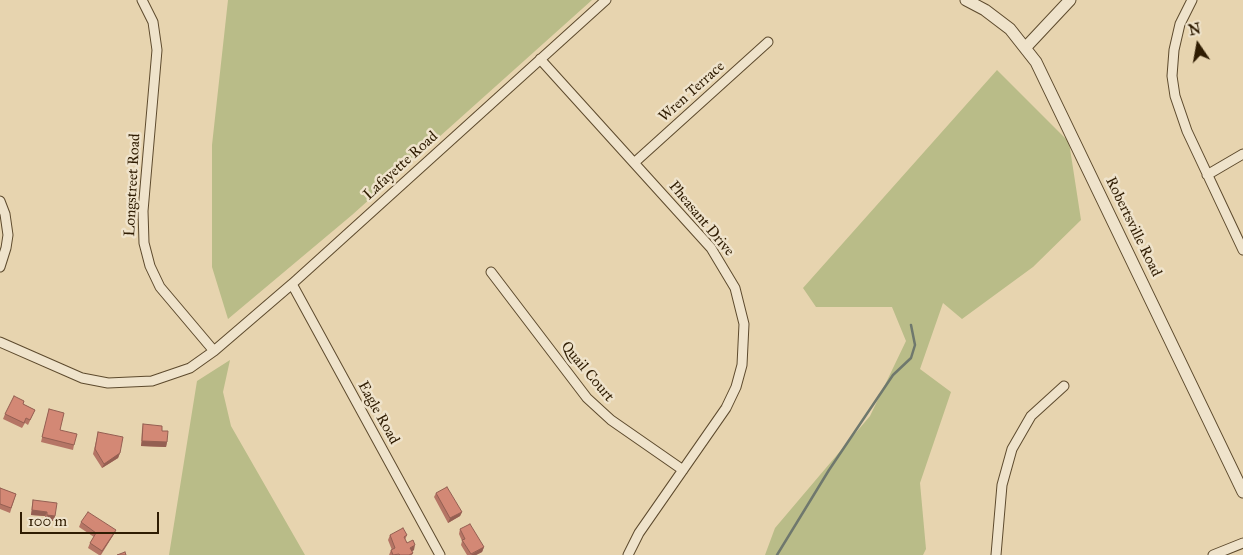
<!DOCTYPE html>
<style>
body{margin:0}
#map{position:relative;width:1243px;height:555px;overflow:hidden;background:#e7d4af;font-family:"IM FELL Great Primer",serif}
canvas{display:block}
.north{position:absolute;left:1173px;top:20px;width:50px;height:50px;-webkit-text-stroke:4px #efe3cb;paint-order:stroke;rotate:348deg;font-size:14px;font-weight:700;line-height:20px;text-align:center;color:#2f1c02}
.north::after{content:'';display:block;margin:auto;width:18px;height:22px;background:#2f1c02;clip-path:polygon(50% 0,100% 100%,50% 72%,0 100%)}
.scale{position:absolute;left:20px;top:512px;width:139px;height:22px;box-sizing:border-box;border:2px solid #2f1c02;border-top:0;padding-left:6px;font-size:15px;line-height:18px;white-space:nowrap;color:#2f1c02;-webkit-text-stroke:4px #efe3cb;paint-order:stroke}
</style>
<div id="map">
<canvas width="1243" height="555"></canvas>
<div class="north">N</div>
<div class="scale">100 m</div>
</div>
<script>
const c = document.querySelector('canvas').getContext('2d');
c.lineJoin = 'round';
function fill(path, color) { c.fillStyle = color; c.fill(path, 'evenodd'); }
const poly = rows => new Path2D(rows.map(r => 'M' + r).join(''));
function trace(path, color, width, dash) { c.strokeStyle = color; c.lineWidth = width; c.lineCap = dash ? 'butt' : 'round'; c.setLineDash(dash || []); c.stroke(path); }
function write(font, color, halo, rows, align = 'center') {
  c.font = font + ' "IM FELL Great Primer",serif'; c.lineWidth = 5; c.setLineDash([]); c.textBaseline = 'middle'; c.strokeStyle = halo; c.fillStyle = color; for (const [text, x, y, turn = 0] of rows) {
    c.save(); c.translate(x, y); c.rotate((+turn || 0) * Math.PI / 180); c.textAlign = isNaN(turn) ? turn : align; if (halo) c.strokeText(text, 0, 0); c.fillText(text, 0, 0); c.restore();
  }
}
const green = poly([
 [228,0,592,0,352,215,228,319,212,267,212,145],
 [997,70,1069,142,1081,220,1033,267,962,319,943,303,920,369,951,392,920,483,926,549,923,555,765,555,775,528,870,416,906,341,892,307,816,307,803,288],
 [230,360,223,392,231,426,305,555,169,555,197,381]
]);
const stream = poly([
 [777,555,829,470,893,375,911,358,915,345,911,325]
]);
const minor = poly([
 [142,0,153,22,157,50,143,211,144,243,150,266,160,287,214,351],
 [1192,0,1180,24,1174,50,1172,76,1175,96,1187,131,1243,250],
 [540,59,711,248,735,288,744,324,742,365,736,387,726,408,639,533,628,555],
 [634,163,768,42],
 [1207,175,1243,154],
 [0,201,5,214,8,235,6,248,0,267],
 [491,272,587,398,611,420,683,470],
 [292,284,440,555],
 [0,342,82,378,108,383,152,381,190,368,214,351,292,284,606,0],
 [996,555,1002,485,1012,449,1031,416,1064,386],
 [1213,555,1243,543]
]);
const tertiary = poly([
 [966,0,985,10,1010,29,1036,62,1243,492],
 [1026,47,1070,0]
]);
const wall = poly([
 [24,401,23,404,35,410,28,425,25,423,22,428,3,419,5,414],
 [49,409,60,430,74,445,73,450,41,442],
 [143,424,162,431,167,442,166,447,141,446,142,429],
 [98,432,120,453,118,458,102,468,93,454,97,437],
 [0,488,16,494,10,513,0,509],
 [436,493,462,512,460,516,448,523,434,497],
 [33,500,55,516,53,521,45,520,45,516,31,515,32,505],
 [81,522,114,534,101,555,99,555,88,548,90,543,94,537,79,527],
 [460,529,484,547,482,552,476,555,467,555,461,545,462,541,459,534],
 [390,535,407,535,405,540,414,550,412,551,413,553,412,555,389,555,391,550,392,550,388,540]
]);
const shadedWall = poly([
 [142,441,167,442,166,447,141,446],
 [120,453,118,458,102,468,104,464],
 [32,510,47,512,45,516,31,515],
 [462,512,460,516,448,523,450,518],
 [47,515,55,516,53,521,45,520],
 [116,530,114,534,100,555,102,551],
 [415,545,414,550,409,553,410,548],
 [484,547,482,552,476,555,471,555]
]);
const building = poly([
 [14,396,24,401,23,404,35,410,30,420,26,418,24,423,5,414,14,396],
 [49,409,64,413,60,430,77,434,74,445,42,437,49,409],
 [143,424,162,426,162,431,168,431,167,442,142,441,143,424],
 [98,432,123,437,120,453,104,464,95,449,98,432],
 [447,487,462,512,450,518,436,493,447,487],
 [0,488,16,494,11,508,0,504,0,488],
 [33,500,57,503,55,516,47,515,47,512,32,510,33,500],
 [88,512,116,530,102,551,90,543,96,533,81,522,88,512],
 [470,524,484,547,471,554,462,540,465,539,460,529,470,524],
 [403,528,407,535,404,537,407,543,413,540,415,545,410,548,413,553,409,555,400,555,399,554,393,555,391,550,395,548,390,535,403,528],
 [125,552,126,555,117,555,125,552]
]);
const streetNames = [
 ["Wren Terrace",692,92,-42],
 ["Lafayette Road",401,166,-42],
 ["Longstreet Road",133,185,-87],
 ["Pheasant Drive",701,219,50],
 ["Robertsville Road",1133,227,64],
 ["Quail Court",587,372,50],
 ["Eagle Road",378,413,61]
];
fill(green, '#b9bc88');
trace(stream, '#6f786d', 2.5);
trace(minor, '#5d4a2d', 11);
trace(tertiary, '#5d4a2d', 13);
trace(minor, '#efe3cb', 9);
trace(tertiary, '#efe3cb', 11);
fill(wall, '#b57565');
fill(shadedWall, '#945f52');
fill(building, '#d38875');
trace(building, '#945f52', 1);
write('15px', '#2f1c02', '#efe3cb', streetNames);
</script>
